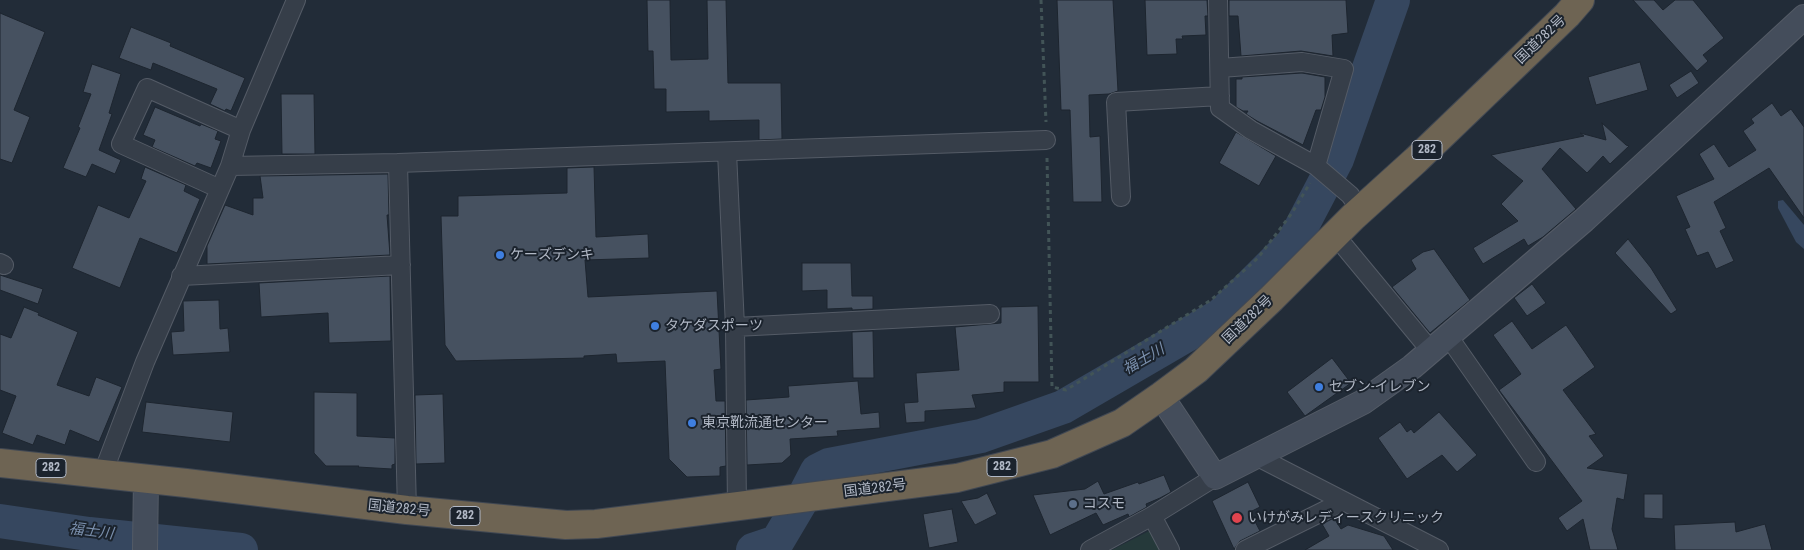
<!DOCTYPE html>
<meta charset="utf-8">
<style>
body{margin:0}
canvas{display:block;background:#222c38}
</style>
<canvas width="1804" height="550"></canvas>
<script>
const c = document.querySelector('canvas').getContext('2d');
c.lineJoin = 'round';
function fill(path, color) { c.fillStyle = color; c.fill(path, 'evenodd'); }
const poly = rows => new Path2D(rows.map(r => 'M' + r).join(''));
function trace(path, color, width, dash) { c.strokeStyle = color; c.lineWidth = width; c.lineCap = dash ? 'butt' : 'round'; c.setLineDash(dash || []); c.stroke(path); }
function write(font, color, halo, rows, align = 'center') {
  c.font = font + ' "Roboto Condensed","Noto Sans JP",sans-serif'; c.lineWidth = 4; c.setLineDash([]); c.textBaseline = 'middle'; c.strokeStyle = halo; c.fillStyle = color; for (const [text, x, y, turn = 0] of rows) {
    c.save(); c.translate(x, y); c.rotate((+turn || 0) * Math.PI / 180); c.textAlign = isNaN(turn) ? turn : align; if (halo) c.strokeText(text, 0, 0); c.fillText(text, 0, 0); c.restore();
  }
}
const green = poly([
 [1151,530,1162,550,1112,550]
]);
const water = poly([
 [1783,200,1804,225,1804,249,1796,242,1778,208,1778,201]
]);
const river = poly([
 [0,521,89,534,241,550],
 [753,550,777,542,803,498,817,471,829,465,981,436,1063,407,1221,315,1293,243,1337,159,1393,0]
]);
const building = poly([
 [647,0,670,0,671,60,708,59,707,0,726,0,728,83,781,83,782,139,759,140,759,120,709,121,709,111,666,112,666,89,654,89,653,51,648,51,647,0],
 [1057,0,1113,0,1118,91,1109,94,1089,95,1090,137,1100,136,1102,202,1073,202,1070,110,1061,110,1057,0],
 [1145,0,1207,0,1208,16,1205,16,1206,35,1182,36,1183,39,1176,39,1177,54,1147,55,1145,0],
 [1229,0,1346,0,1348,33,1332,35,1333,56,1301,51,1241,56,1238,16,1229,16,1229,0],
 [1633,0,1654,0,1663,10,1675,0,1693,0,1724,38,1703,55,1708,61,1697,71,1633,0],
 [0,13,45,32,14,110,30,117,12,163,0,159,0,13],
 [131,27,171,43,170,46,245,78,231,111,226,109,225,111,210,104,217,89,153,63,151,70,119,58,131,27],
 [1640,62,1648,90,1596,105,1588,77,1640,62],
 [92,64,121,74,109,113,112,114,99,150,121,160,115,174,92,164,86,177,63,168,80,128,78,127,91,94,83,92,92,64],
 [1691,71,1699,83,1677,98,1669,85,1691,71],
 [1302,73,1325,77,1325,97,1321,110,1316,110,1303,145,1257,121,1246,114,1248,111,1243,111,1236,107,1236,79,1242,79,1242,77,1302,73],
 [281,94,314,94,315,154,282,154,281,94],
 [1772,103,1781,116,1791,109,1804,127,1804,218,1769,168,1714,202,1726,228,1720,231,1734,261,1716,269,1708,252,1697,256,1685,229,1690,227,1676,196,1714,179,1699,154,1714,144,1729,167,1756,150,1743,131,1754,123,1751,119,1772,103],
 [155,107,200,126,201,124,218,131,215,139,221,141,211,168,197,163,195,166,152,147,155,140,143,135,155,107],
 [1602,123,1626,145,1629,146,1610,164,1603,156,1587,173,1560,148,1542,169,1576,209,1543,237,1528,246,1524,239,1483,264,1473,248,1518,221,1501,204,1523,181,1491,155,1584,136,1580,133,1606,140,1602,123],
 [1236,132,1276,156,1259,186,1219,163,1236,132],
 [145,167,186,185,184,191,200,199,177,253,140,238,120,288,72,268,98,205,129,218,146,181,141,179,145,167],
 [594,167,596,237,648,234,649,258,585,260,588,297,717,291,721,369,714,370,716,401,725,401,726,466,720,467,720,476,687,477,669,459,665,361,617,363,616,354,584,356,584,358,456,361,445,345,441,216,458,216,458,196,567,193,567,168,594,167],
 [388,174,389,215,387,215,390,255,207,264,207,246,225,205,253,215,253,198,263,198,260,176,388,174],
 [1628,239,1651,268,1677,310,1671,314,1615,253,1628,239],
 [1434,249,1470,300,1430,333,1392,287,1416,269,1411,260,1423,252,1434,249],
 [802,263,851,263,852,296,873,296,873,309,852,310,852,308,827,309,827,290,802,291,802,263],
 [0,275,43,289,38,304,0,290,0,275],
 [390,276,391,341,329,343,328,313,261,317,259,283,390,276],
 [1532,284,1546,303,1527,316,1514,298,1532,284],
 [219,300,220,329,228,328,230,352,173,355,171,332,184,331,183,301,219,300],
 [1038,306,1039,382,1004,382,1004,392,972,395,976,408,925,411,925,422,906,423,904,403,918,402,916,373,959,370,955,327,1001,323,1001,307,1038,306],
 [24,307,39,313,38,315,78,332,57,385,89,396,96,377,122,387,99,442,70,430,65,445,37,435,33,445,2,433,16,396,0,390,0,334,11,338,24,307],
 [1512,321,1532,349,1566,325,1595,367,1563,390,1596,434,1589,436,1604,456,1587,468,1628,474,1624,500,1617,498,1612,529,1618,550,1590,550,1583,519,1567,531,1558,518,1582,501,1499,390,1521,374,1493,335,1512,321],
 [873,331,874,378,853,378,852,332,873,331],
 [1332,358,1351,383,1305,416,1287,392,1332,358],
 [858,381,861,414,879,412,880,428,837,431,838,436,790,439,791,455,782,463,747,465,746,400,789,397,788,386,858,381],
 [314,392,357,393,357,436,395,438,395,464,392,465,392,469,358,467,359,466,326,466,314,453,314,392],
 [443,394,445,463,416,464,415,395,443,394],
 [146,402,233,412,230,442,142,432,146,402],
 [1439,412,1477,455,1457,472,1442,455,1407,479,1378,438,1400,422,1407,432,1411,429,1414,433,1439,412],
 [1164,475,1171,492,1160,498,1146,504,1147,507,1129,517,1128,514,1103,525,1096,513,1050,535,1033,495,1085,489,1098,481,1104,494,1138,482,1139,484,1164,475],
 [1248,482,1260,507,1250,512,1260,531,1240,541,1234,549,1212,501,1248,482],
 [987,493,997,514,975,525,961,501,978,498,987,493],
 [1644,494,1663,494,1663,519,1644,518,1644,494],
 [952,509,958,542,929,548,923,514,952,509],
 [1334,518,1341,529,1348,525,1384,536,1393,550,1305,550,1329,536,1322,524,1334,518],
 [1735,522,1736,532,1765,524,1772,550,1675,550,1674,525,1735,522]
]);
const path = poly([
 [1041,0,1046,122],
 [1047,158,1052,387,1066,390,1211,300,1258,258,1292,213,1310,183]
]);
const street = poly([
 [1218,0,1220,108,1251,130,1316,166,1344,69,1302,62,1220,68],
 [727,152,735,327],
 [398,163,407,510],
 [230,166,398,163,1046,140],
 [1316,166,1350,195,1361,210],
 [220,189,121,144,147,88,241,130],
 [1121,197,1116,102,1220,96],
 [1335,235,1431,351],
 [0,263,4,265],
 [181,276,401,265],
 [1448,336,1536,462],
 [1256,456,1439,550],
 [103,473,145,362,230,166,241,130,296,0],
 [737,507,735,327,990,314],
 [1152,516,1170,550],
 [1090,550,1152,516,1215,477],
 [1245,550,1344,501]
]);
const secondary = poly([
 [1161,396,1215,477,1363,402,1412,367,1584,220,1804,17],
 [145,550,146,478]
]);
const highway = poly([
 [0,463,186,483,407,510,566,525,596,524,653,517,957,478,1052,454,1122,423,1161,396,1196,370,1272,298,1353,217,1416,160,1567,15,1580,0]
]);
const markers = [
 [500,255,5,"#3f7fe0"],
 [655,326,5,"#3f7fe0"],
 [1319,387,5,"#3f7fe0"],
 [692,423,5,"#3f7fe0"],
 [1073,504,5,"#5c6f8a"],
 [1237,518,6,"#e0444e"]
];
const shields = [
 [1427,150,30],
 [1002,467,30],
 [51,468,30],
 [465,516,30]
];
const shieldNames = [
 ["282",1427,150],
 ["282",1002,467],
 ["282",51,468],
 ["282",465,516]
];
const streetNames = [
 ["国道282号",1541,40,-44],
 ["国道282号",1248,320,-44],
 ["国道282号",875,489,-7],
 ["国道282号",399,509,6]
];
const poiNames = [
 ["ケーズデンキ",510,255],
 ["タケダスポーツ",665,326],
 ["セブン-イレブン",1329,387],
 ["東京靴流通センター",702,423],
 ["コスモ",1083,504],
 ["いけがみレディースクリニック",1248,518]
];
const waterNames = [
 ["福士川",1144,360,-30],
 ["福士川",91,532,7]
];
fill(green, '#25393a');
fill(water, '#36475f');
trace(river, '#36475f', 34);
fill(building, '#465160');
trace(building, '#1d252f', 1);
trace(street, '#545b66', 20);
trace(secondary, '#545b66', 26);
trace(highway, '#414853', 30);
trace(path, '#425457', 3, [4, 4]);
trace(street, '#363e49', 18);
trace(secondary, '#444d5b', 24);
trace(highway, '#6e6453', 28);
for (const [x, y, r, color] of markers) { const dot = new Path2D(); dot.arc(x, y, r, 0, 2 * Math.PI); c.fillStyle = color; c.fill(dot); trace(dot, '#1b232d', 2); }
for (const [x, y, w] of shields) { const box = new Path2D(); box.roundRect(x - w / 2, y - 9.5, w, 19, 4); c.fillStyle = '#1b232d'; c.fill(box); trace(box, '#b1b8c5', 1); }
write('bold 12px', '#b1b8c5', null, shieldNames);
write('14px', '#b1b8c5', '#1b232d', streetNames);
write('14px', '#b1b8c5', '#1b232d', poiNames, 'left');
write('italic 15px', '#7a8fac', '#1b232d', waterNames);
</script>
